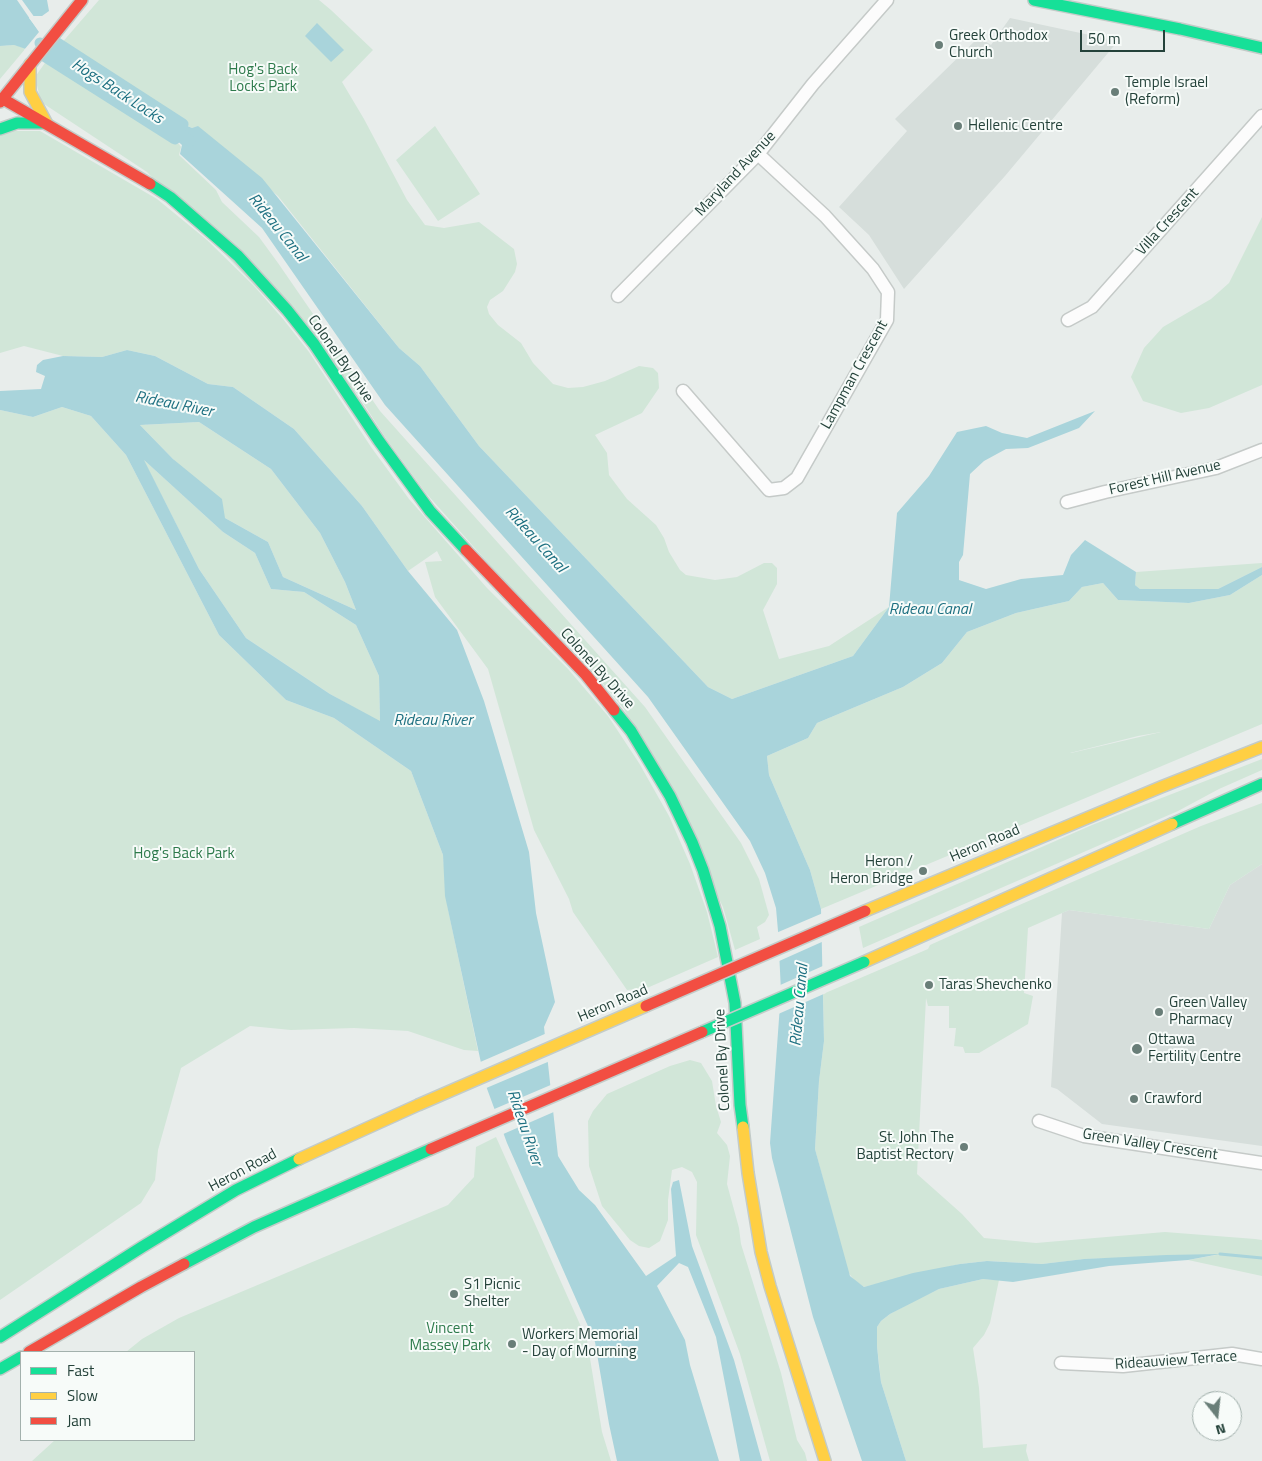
<!DOCTYPE html>
<style>
body{margin:0}
#map{position:relative;width:1262px;height:1461px;overflow:hidden;background:#e8edeb;font-family:"Titillium Web",sans-serif}
canvas{display:block}
.legend{position:absolute;left:20px;top:1351px;width:175px;height:90px;box-sizing:border-box;background:#f7fbf9;border:1px solid #a3b1ad;margin:0;padding:6px 9px;list-style:none;font-size:15px;color:#24423a}
.legend li{display:flex;align-items:center;gap:10px;height:25px}
.legend b{width:25px;border:1px solid #a3b1ad}
.north{position:absolute;left:1192px;top:1391px;width:50px;height:50px;box-sizing:border-box;background:#f7fbf9;border:1px solid #a3b1ad;border-radius:50%;rotate:164deg;font-size:14px;font-weight:700;line-height:20px;text-align:center;color:#24423a}
.north::after{content:'';display:block;margin:auto;width:18px;height:22px;background:#697e78;clip-path:polygon(50% 0,100% 100%,50% 72%,0 100%)}
.scale{position:absolute;left:1080px;top:30px;width:85px;height:22px;box-sizing:border-box;border:2px solid #24423a;border-top:0;padding-left:6px;font-size:15px;line-height:18px;white-space:nowrap;color:#24423a;-webkit-text-stroke:4px #f7fbf9;paint-order:stroke}
</style>
<div id="map">
<canvas width="1262" height="1461"></canvas>
<ul class="legend">
<li><b style="height:6px;background:#16e098"></b>Fast</li>
<li><b style="height:6px;background:#ffcf43"></b>Slow</li>
<li><b style="height:6px;background:#f24e42"></b>Jam</li>
</ul>
<div class="north">N</div>
<div class="scale">50 m</div>
</div>
<script>
const c = document.querySelector('canvas').getContext('2d');
c.lineJoin = 'round';
function fill(path, color) { c.fillStyle = color; c.fill(path, 'evenodd'); }
const poly = rows => new Path2D(rows.map(r => 'M' + r).join(''));
function trace(path, color, width, dash) { c.strokeStyle = color; c.lineWidth = width; c.lineCap = dash ? 'butt' : 'round'; c.setLineDash(dash || []); c.stroke(path); }
function write(font, color, halo, rows, align = 'center') {
  c.font = font + ' "Titillium Web",sans-serif'; c.lineWidth = 4; c.setLineDash([]); c.textBaseline = 'middle'; c.strokeStyle = halo; c.fillStyle = color; for (const [text, x, y, turn = 0] of rows) {
    c.save(); c.translate(x, y); c.rotate((+turn || 0) * Math.PI / 180); c.textAlign = isNaN(turn) ? turn : align; if (halo) c.strokeText(text, 0, 0); c.fillText(text, 0, 0); c.restore();
  }
}
const built = poly([
 [1010,18,1118,41,1005,176,904,289,869,235,839,207,907,131,895,119,979,37,991,45],
 [1262,864,1262,1146,1102,1124,1057,1089,1051,1087,1062,913,1069,910,1209,929,1230,885]
]);
const green = poly([
 [99,0,319,0,331,10,373,50,342,82,364,119,407,200,425,225,444,228,479,222,514,249,517,264,515,272,503,291,490,300,487,307,489,314,498,325,521,343,533,363,553,384,568,388,583,387,605,381,639,366,653,368,658,373,659,388,642,413,595,435,607,453,609,475,627,499,656,525,664,538,669,552,680,570,686,575,715,580,737,577,764,563,772,563,777,568,777,584,763,610,779,659,829,646,889,607,853,656,732,699,708,687,479,446,420,366,399,348,278,196,198,127,192,128,183,124,60,45],
 [14,45,26,48,0,79,0,46],
 [47,60,103,98,179,144,181,147,179,155,216,190,222,202,259,237,278,263,380,411,645,707,741,843,759,879,769,915,765,922,757,927,760,939,735,950,723,907,624,709,585,662,504,581,425,492,387,440,358,395,147,172,41,102,35,77],
 [435,126,480,194,438,221,396,160],
 [5,131,40,131,157,199,207,240,254,286,283,319,309,352,371,447,409,499,487,588,568,669,608,716,639,763,669,816,690,864,707,912,718,957,647,988,627,990,573,912,569,899,534,830,488,669,435,597,425,562,442,561,437,551,408,571,362,506,294,429,233,387,208,384,155,356,127,350,102,357,63,356,24,346,0,353,0,133],
 [1262,217,1262,385,1209,408,1181,413,1143,401,1131,377,1144,348,1163,327,1211,299,1229,283],
 [62,407,91,416,126,455,219,635,286,700,334,718,411,771,443,855,448,909,478,1051,464,1050,408,1031,354,1028,291,1030,250,1026,181,1068,158,1150,155,1180,141,1203,0,1300,0,410,33,417],
 [199,422,271,469,320,533,345,582,356,610,283,577,268,542,225,518,173,459,140,425],
 [143,459,223,532,255,553,271,589,304,592,356,625,379,676,380,722,330,694,246,638,199,569],
 [1262,563,1262,567,1218,589,1140,589,1135,585,1136,572],
 [1262,575,1262,724,821,909,810,870,769,775,767,756,808,738,817,723,903,687,942,663,967,632,1016,613,1069,601,1082,587,1103,583,1118,600,1189,603,1230,595],
 [1161,732,1071,753,1070,753,1138,736],
 [1262,759,1262,770,1219,789,1178,811,863,948,859,927,1092,825],
 [1262,803,1262,864,1230,885,1209,929,1069,910,1028,928,1024,993,1033,996,1028,1024,979,1053,965,1053,963,1047,954,1046,956,1028,949,1028,949,1006,928,1006,926,998,917,1174,962,1214,984,1238,1036,1243,1165,1232,1255,1239,1262,1240,1262,1276,1188,1260,1216,1255,1085,1259,1042,1264,987,1261,960,1264,864,1287,855,1281,847,1271,815,1149,819,1081,824,1041,823,994,928,949,930,945,1001,913,1201,826],
 [690,1060,701,1063,712,1081,716,1106,721,1122,717,1133,727,1145,730,1156,727,1184,739,1228,741,1244,781,1373,797,1440,805,1453,807,1461,770,1461,740,1354,696,1235,697,1182,692,1172,682,1167,672,1170,668,1200,668,1220,660,1241,649,1248,639,1246,630,1240,602,1206,589,1166,588,1121,593,1111,607,1094,670,1066],
 [496,1137,587,1340,602,1432,611,1461,32,1461,55,1440,194,1440,194,1352,126,1352,142,1339,179,1318,448,1205,474,1177,476,1147],
 [983,1279,999,1280,990,1323,984,1335,973,1348,979,1388,983,1448,1027,1444,1026,1451,1029,1461,906,1461,881,1382,877,1346,877,1327,881,1321,890,1314,914,1301,939,1289]
]);
const water = poly([
 [0,0,47,0,49,11,42,16,32,16,29,18,39,31,53,40,41,54,14,45,0,46],
 [317,23,344,50,331,62,305,36],
 [183,124,192,128,198,126,262,178,399,348,420,366,479,446,708,687,732,699,853,656,889,607,897,513,929,476,957,432,986,426,1002,433,1027,438,1095,411,1079,428,1028,448,1006,449,984,461,970,474,963,555,959,562,959,580,986,589,1021,579,1063,575,1071,555,1085,540,1136,572,1135,585,1140,589,1218,589,1262,567,1262,575,1230,595,1189,603,1118,600,1103,583,1082,587,1069,601,1016,613,967,632,942,663,903,687,817,723,808,738,767,756,769,775,810,870,821,909,824,1041,819,1081,815,1149,850,1276,864,1287,913,1273,960,1264,987,1261,1042,1264,1084,1259,1166,1255,1220,1254,1188,1260,1109,1266,1013,1282,983,1279,939,1289,890,1314,881,1321,877,1327,877,1346,879,1366,881,1382,906,1461,862,1461,813,1317,772,1158,770,1143,781,991,778,931,776,908,765,873,750,841,648,697,385,405,262,228,180,154,182,145,175,139],
 [127,350,155,356,208,384,233,387,294,429,362,506,408,571,457,630,484,701,529,852,536,913,555,1002,544,1027,558,1156,579,1190,595,1205,646,1276,676,1256,671,1189,673,1182,679,1180,692,1246,734,1360,762,1461,740,1461,716,1337,688,1267,679,1263,657,1286,685,1340,690,1365,719,1461,617,1461,609,1424,595,1342,507,1143,486,1086,445,896,443,855,411,771,334,718,286,700,219,635,126,455,91,416,62,407,33,417,0,410,0,391,41,389,45,376,36,372,37,365,43,360,63,356,102,357],
 [199,422,271,469,320,533,345,582,356,610,283,577,268,542,225,518,222,499,173,459,140,425],
 [144,460,223,532,255,553,271,589,304,592,356,625,379,676,380,721,330,694,246,638,199,569]
]);
const pier = poly([
 [17,0,22,0,35,18,32,19,40,30,54,38,41,56,24,50,39,32],
 [823,913,824,941,777,962,776,933],
 [825,965,826,993,776,1015,778,986],
 [547,1033,550,1061,484,1089,478,1063],
 [553,1084,556,1111,501,1135,492,1110]
]);
const stream = poly([
 [1220,1254,1262,1258]
]);
const canal = poly([
 [53,40,183,124,175,139,41,54,53,40],
 [40,43,176,130,190,141]
]);
const street = poly([
 [618,296,758,154,813,84,887,0],
 [1068,320,1092,307,1262,116],
 [683,391,769,490,784,488,797,478,887,320,888,292,873,269,825,216,758,154],
 [1067,502,1105,492,1216,468,1262,450],
 [1039,1121,1084,1136,1262,1163],
 [1061,1363,1123,1366,1232,1354,1262,1359]
]);
const fast = poly([
 [1034,0,1180,29,1262,48],
 [0,129,17,123,44,123],
 [150,184,170,197,238,256,287,310,314,344,379,441,430,511,466,550],
 [614,710,631,731,670,796,692,842,703,870,720,926,735,1003,740,1105,743,1127],
 [1172,824,1262,784],
 [184,1264,254,1227,431,1149],
 [0,1337,142,1247,236,1190,299,1159],
 [0,1369,21,1357]
]);
const slow = poly([
 [30,64,30,92,46,122],
 [865,911,1161,787,1262,747],
 [864,962,1172,824],
 [743,1127,748,1173,761,1252,770,1286,825,1461],
 [299,1159,418,1105]
]);
const jam = poly([
 [3,99,150,184],
 [0,102,82,0],
 [466,550,586,675,614,710],
 [29,1352,141,1287,184,1264]
]);
const fastBridge = poly([
 [702,1032,864,962]
]);
const slowBridge = poly([
 [418,1105,646,1006]
]);
const jamBridge = poly([
 [646,1006,865,911],
 [431,1149,702,1032]
]);
const markers = [
 [939,45,5,"#697e78"],
 [1115,92,5,"#697e78"],
 [958,126,5,"#697e78"],
 [923,871,5,"#697e78"],
 [929,985,5,"#697e78"],
 [1159,1012,5,"#697e78"],
 [1137,1049,6,"#697e78"],
 [1134,1099,5,"#697e78"],
 [964,1147,5,"#697e78"],
 [454,1294,5,"#697e78"],
 [512,1344,5,"#697e78"]
];
const poiNames = [
 ["Greek Orthodox",949,36],
 ["Church",949,53],
 ["Temple Israel",1125,83],
 ["(Reform)",1125,100],
 ["Hellenic Centre",968,126],
 ["Heron /",913,862,"right"],
 ["Heron Bridge",913,879,"right"],
 ["Taras Shevchenko",939,985],
 ["Green Valley",1169,1003],
 ["Pharmacy",1169,1020],
 ["Ottawa",1148,1040],
 ["Fertility Centre",1148,1057],
 ["Crawford",1144,1099],
 ["St. John The",954,1138,"right"],
 ["Baptist Rectory",954,1155,"right"],
 ["S1 Picnic",464,1285],
 ["Shelter",464,1302],
 ["Workers Memorial",522,1335],
 ["- Day of Mourning",522,1352]
];
const parkNames = [
 ["Hog's Back",263,70],
 ["Locks Park",263,87],
 ["Hog's Back Park",184,854],
 ["Vincent",450,1329],
 ["Massey Park",450,1346]
];
const streetNames = [
 ["Maryland Avenue",736,174,-47],
 ["Villa Crescent",1168,222,-48],
 ["Colonel By Drive",340,359,55],
 ["Lampman Crescent",855,375,-61],
 ["Forest Hill Avenue",1165,478,-13],
 ["Colonel By Drive",597,669,48],
 ["Heron Road",985,844,-23],
 ["Heron Road",613,1004,-23],
 ["Colonel By Drive",723,1060,-93],
 ["Green Valley Crescent",1150,1145,9],
 ["Heron Road",243,1171,-28],
 ["Rideauview Terrace",1176,1361,-4]
];
const waterNames = [
 ["Hogs Back Locks",117,92,33],
 ["Rideau Canal",277,228,51],
 ["Rideau River",174,405,11],
 ["Rideau Canal",535,540,48],
 ["Rideau Canal",930,610],
 ["Rideau River",433,721],
 ["Rideau Canal",800,1005,-85],
 ["Rideau River",524,1128,71]
];
fill(built, '#d6dedb');
fill(green, '#d1e6d8');
fill(water, '#a9d4db');
fill(pier, '#e8edeb');
trace(stream, '#a9d4db', 3);
trace(canal, '#a9d4db', 11);
trace(street, '#c5cac8', 15);
trace(fast, '#c3cbc8', 14);
trace(slow, '#c3cbc8', 14);
trace(jam, '#c3cbc8', 14);
trace(street, '#fcfcfc', 12);
trace(fast, '#16e098', 11);
trace(slow, '#ffcf43', 11);
trace(jam, '#f24e42', 11);
trace(fastBridge, '#c3ccc9', 14, []);
trace(slowBridge, '#c3ccc9', 14, []);
trace(jamBridge, '#c3ccc9', 14, []);
trace(fastBridge, '#16e098', 11);
trace(slowBridge, '#ffcf43', 11);
trace(jamBridge, '#f24e42', 11);
for (const [x, y, r, color] of markers) { const dot = new Path2D(); dot.arc(x, y, r, 0, 2 * Math.PI); c.fillStyle = color; c.fill(dot); trace(dot, '#f7fbf9', 2); }
write('15px', '#24423a', '#f7fbf9', poiNames, 'left');
write('15px', '#2d7a4b', '#f7fbf9', parkNames);
write('15px', '#24423a', '#f7fbf9', streetNames);
write('italic 16px', '#1c6f80', '#f7fbf9', waterNames);
</script>
